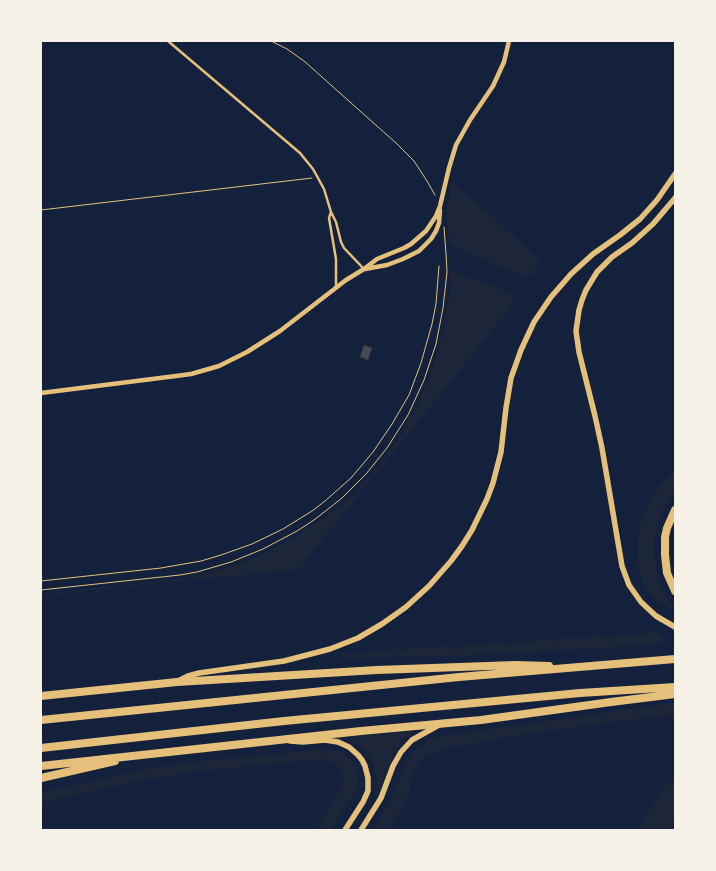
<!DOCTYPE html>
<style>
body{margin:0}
#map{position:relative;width:716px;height:871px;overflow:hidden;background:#14213d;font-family:"Work Sans",sans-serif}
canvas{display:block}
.frame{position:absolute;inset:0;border:42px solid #f6f1e7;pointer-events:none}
</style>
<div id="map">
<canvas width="716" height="871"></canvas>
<div class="frame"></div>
</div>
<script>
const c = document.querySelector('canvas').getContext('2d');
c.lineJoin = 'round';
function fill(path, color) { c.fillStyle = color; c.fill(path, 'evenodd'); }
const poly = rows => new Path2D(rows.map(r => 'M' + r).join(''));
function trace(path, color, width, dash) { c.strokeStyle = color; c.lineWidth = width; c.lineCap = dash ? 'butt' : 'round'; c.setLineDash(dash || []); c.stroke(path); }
const green = poly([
 [452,181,540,259,532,275,527,277,522,276,450,245,446,212],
 [451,271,511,293,514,300,513,305,298,570,178,581,41,596,41,594,187,578,223,569,257,557,290,540,323,519,355,493,379,465,401,434,419,401,434,365,444,328,450,290],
 [675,470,675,491,666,503,658,522,655,532,654,552,655,563,659,580,665,595,675,609,668,607,656,600,651,595,643,584,639,571,637,548,640,526,648,504,660,485],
 [651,632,657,632,662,635,664,640,662,644,501,654,343,659,342,654,357,654,373,651,384,652,394,648,408,650,417,647,435,648,446,645,458,649,470,643,481,646,496,643,508,645,522,641,535,642,546,638,557,641,568,637,574,637,582,639,595,635,608,638,621,634,634,636],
 [672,703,675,704,675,716,673,716,645,718,546,731,446,748,434,752,424,758,417,767,412,778,410,790,405,803,389,830,372,830,386,808,393,795,407,759,416,748,428,740,441,736],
 [412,731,413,732,401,742,393,754,377,796,375,795,377,780,373,764,371,758,363,748,351,740,351,738,352,737],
 [328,749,338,751,343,753,351,760,356,768,358,778,358,783,355,793,331,830,315,830,341,790,343,785,343,776,342,772,337,765,333,762,325,759,199,771,143,780,41,802,41,792,150,768,201,761],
 [675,780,675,818,668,830,637,830,664,788]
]);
const building = poly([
 [364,345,372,348,368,360,360,357]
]);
const path = poly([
 [271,41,287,49,304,61,396,143,414,161,427,181,435,195],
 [41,210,312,178],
 [41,581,161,568,201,561,221,555,252,544,283,529,312,511,325,501,351,478,373,452,392,424,409,395,421,363,432,324,436,304,439,266],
 [41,590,180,575,197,572,231,562,263,549,297,531,314,520,342,498,366,474,387,448,408,415,424,380,436,344,443,308,447,272,446,254,444,227]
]);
const service = poly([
 [168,41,300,153,313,169,324,189,331,212,336,222,341,242,344,248,364,269],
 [331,212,329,218,336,259,336,287]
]);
const minor = poly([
 [365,269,387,265,403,259,419,251,431,239,436,231,439,223,440,210],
 [41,393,176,376,191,374,219,366,247,352,280,331,346,280,364,269,377,259,404,248,411,244,426,231,436,216,440,206,449,168,456,145,470,120,493,86,504,62,509,41]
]);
const tertiary = poly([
 [675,198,653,224,632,243,612,257,597,272,586,290,582,300,579,310,576,331,579,352,595,416,602,448,622,566,629,585,641,602,656,616,675,627],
 [178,681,188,676,199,673,284,661,330,649,358,638,382,624,406,607,429,586,451,561,462,546,472,530,487,499,493,483,501,452,506,408,511,378,521,350,534,322,551,297,571,274,593,254,620,235,640,219,657,200,675,174],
 [290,741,303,742,325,740,338,742,349,747,358,755,362,760,365,766,368,778,368,791,363,802,345,830],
 [361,830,381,798,393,766,401,752,412,740,439,725]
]);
const primary = poly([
 [675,510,667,528,665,537,665,555,667,573,675,591],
 [41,696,177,682,377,670,515,665,549,666],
 [41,720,459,677,675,659],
 [41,748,284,721,580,693,675,687],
 [41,766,361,731,481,720,611,702,675,694],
 [41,778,115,761]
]);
fill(green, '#1d2539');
fill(building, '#48494c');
trace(path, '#e5c07b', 1);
trace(service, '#e5c07b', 2.5);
trace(minor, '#e5c07b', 4.5);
trace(tertiary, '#e5c07b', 5.5);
trace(primary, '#e5c07b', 8);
</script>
